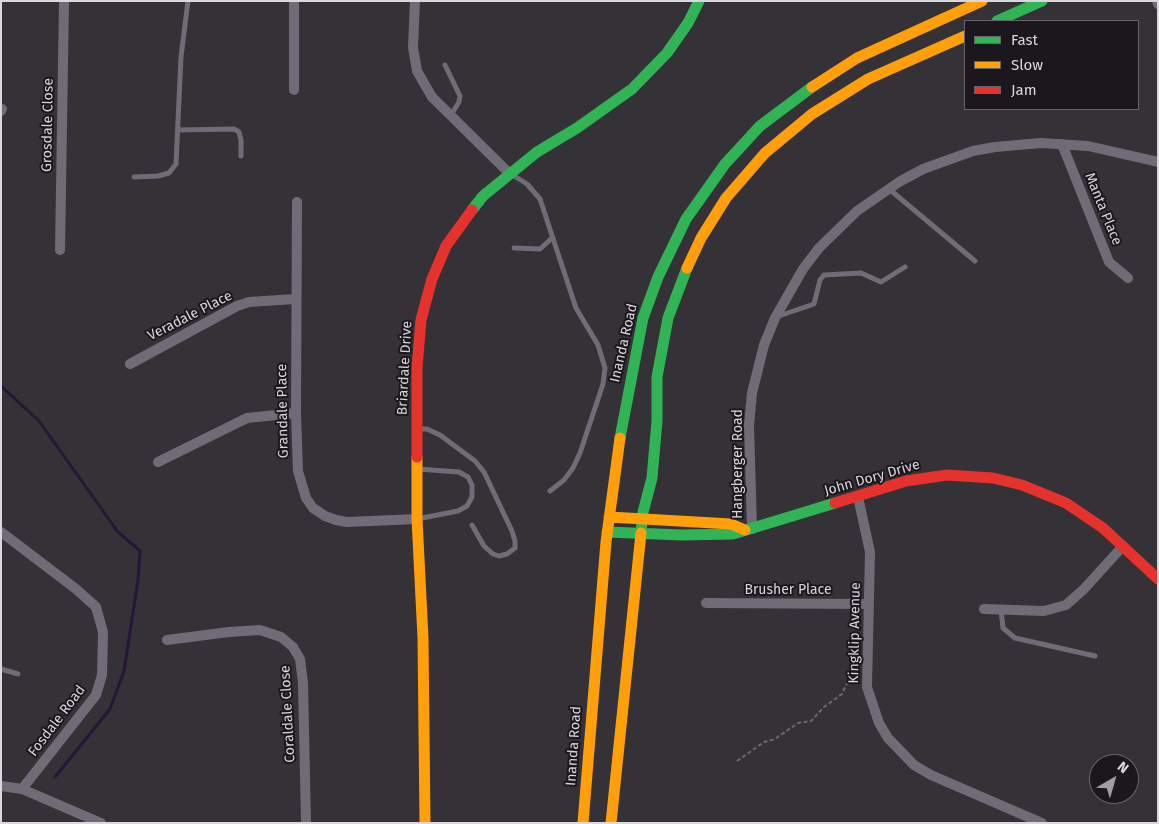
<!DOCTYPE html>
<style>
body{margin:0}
#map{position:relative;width:1159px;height:824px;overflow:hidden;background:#343137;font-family:"Fira Sans",sans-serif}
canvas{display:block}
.frame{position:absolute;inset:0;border:2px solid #dad7dd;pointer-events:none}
.legend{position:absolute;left:964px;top:20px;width:175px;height:90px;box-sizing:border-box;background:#1a181c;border:1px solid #676469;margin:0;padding:6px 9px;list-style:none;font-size:15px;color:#dad7dd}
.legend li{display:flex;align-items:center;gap:10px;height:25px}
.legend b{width:25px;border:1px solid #676469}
.north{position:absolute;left:1089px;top:754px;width:50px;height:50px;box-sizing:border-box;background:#1a181c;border:1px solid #676469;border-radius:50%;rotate:38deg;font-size:14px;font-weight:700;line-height:20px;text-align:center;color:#dad7dd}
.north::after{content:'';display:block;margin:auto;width:18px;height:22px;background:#a09da3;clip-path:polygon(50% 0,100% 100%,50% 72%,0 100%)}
</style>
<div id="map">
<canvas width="1159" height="824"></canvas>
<div class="frame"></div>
<ul class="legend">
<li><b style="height:6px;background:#30b455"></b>Fast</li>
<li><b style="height:6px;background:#ff9f0a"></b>Slow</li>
<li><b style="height:6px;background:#e5322d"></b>Jam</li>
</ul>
<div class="north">N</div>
</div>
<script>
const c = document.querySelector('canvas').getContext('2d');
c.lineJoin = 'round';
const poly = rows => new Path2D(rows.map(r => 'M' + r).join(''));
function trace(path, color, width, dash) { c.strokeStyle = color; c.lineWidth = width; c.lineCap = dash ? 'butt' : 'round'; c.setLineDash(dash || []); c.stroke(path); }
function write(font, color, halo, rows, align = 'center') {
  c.font = font + ' "Fira Sans",sans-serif'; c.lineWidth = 4; c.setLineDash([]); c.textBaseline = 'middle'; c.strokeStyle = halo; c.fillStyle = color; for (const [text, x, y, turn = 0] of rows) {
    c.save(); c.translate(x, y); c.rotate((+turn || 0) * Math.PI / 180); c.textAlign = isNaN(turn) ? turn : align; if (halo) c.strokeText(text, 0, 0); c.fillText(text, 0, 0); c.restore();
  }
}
const stream = poly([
 [1,386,39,421,118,532,140,551,138,580,124,671,110,709,55,777]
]);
const path = poly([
 [737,761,764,742,775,739,798,723,811,721,824,707,842,694,846,685,857,675]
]);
const lane = poly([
 [445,65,460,96,459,102,451,115],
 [179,130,234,129,239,132,241,140,241,156],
 [511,174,527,184,540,199,576,308,598,345,605,368,603,384,580,453,573,468,564,480,550,491],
 [134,177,158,176,169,173,176,164,181,57,188,1],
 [889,189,975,261],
 [514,248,540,249,552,238],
 [776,317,814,304,820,280,824,275,861,273,881,282,905,267],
 [417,429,427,429,440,435,475,461,484,472,512,531,515,541,515,548,507,554,499,556,493,554,484,546,472,525],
 [417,519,458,511,467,506,472,497,472,485,468,477,459,472,418,469],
 [1001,610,1003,628,1015,638,1095,656],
 [1,669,18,674]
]);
const street = poly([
 [415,1,413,47,417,71,432,97,509,173],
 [1157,1,1158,4],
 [294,90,294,1],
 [1,111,2,109],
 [1062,144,1109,262,1128,278],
 [297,202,296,413,298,471,306,498,313,508,325,516,336,520,347,522,417,519],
 [60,250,64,1],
 [130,364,237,306,249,302,295,299],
 [158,462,247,418,296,413],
 [858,497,870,552,867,687,879,723,888,738,914,765,931,775,1042,823],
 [752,529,749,425,752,393,764,345,775,318,803,269,819,248,857,211,899,182,923,169,973,151,995,147,1041,143,1088,146,1158,162],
 [1,532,76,589,96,607,103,632,102,675,96,695,22,789],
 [706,603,869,604],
 [984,609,1044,611,1066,605,1084,589,1123,546],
 [167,640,229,632,260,630,281,637,293,647,300,659,303,683,306,823],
 [1,786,22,789,101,823]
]);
const fast = poly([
 [997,21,1042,1],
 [472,210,483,196,537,152,577,128,632,89,667,53,688,23,699,1],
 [620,438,643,318,658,277,686,219,725,164,760,126,812,87],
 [607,532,682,535,733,534,835,503],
 [641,533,643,512,652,478,657,421,657,377,668,318,687,268]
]);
const slow = poly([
 [812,87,857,58,982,1],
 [687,268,701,238,726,198,765,153,812,114,868,79,965,36],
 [417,457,417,519,423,638,425,823],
 [609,517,731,524,745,530],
 [583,823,606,542,620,438],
 [611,823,641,533]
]);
const jam = poly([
 [417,457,417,368,421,320,432,279,446,246,472,210],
 [835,503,906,481,947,475,993,478,1022,485,1066,503,1103,528,1158,579]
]);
const streetNames = [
 ["Grosdale Close",48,125,-89],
 ["Manta Place",1103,209,68],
 ["Veradale Place",190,316,-27],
 ["Inanda Road",624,343,-77],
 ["Briardale Drive",405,368,-87],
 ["Grandale Place",283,411,-91],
 ["Hangberger Road",738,464,-90],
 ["John Dory Drive",872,478,-16],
 ["Brusher Place",788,590],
 ["Kingklip Avenue",855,633,-89],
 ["Coraldale Close",288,714,-93],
 ["Fosdale Road",57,721,-53],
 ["Inanda Road",574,746,-86]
];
trace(stream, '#261736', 3);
trace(path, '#6c6870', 2, [4, 2.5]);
trace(lane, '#706b77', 5);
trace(street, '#706b77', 10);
trace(fast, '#30b455', 11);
trace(slow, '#ff9f0a', 11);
trace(jam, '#e5322d', 11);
write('14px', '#dad7dd', '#1a181c', streetNames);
</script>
